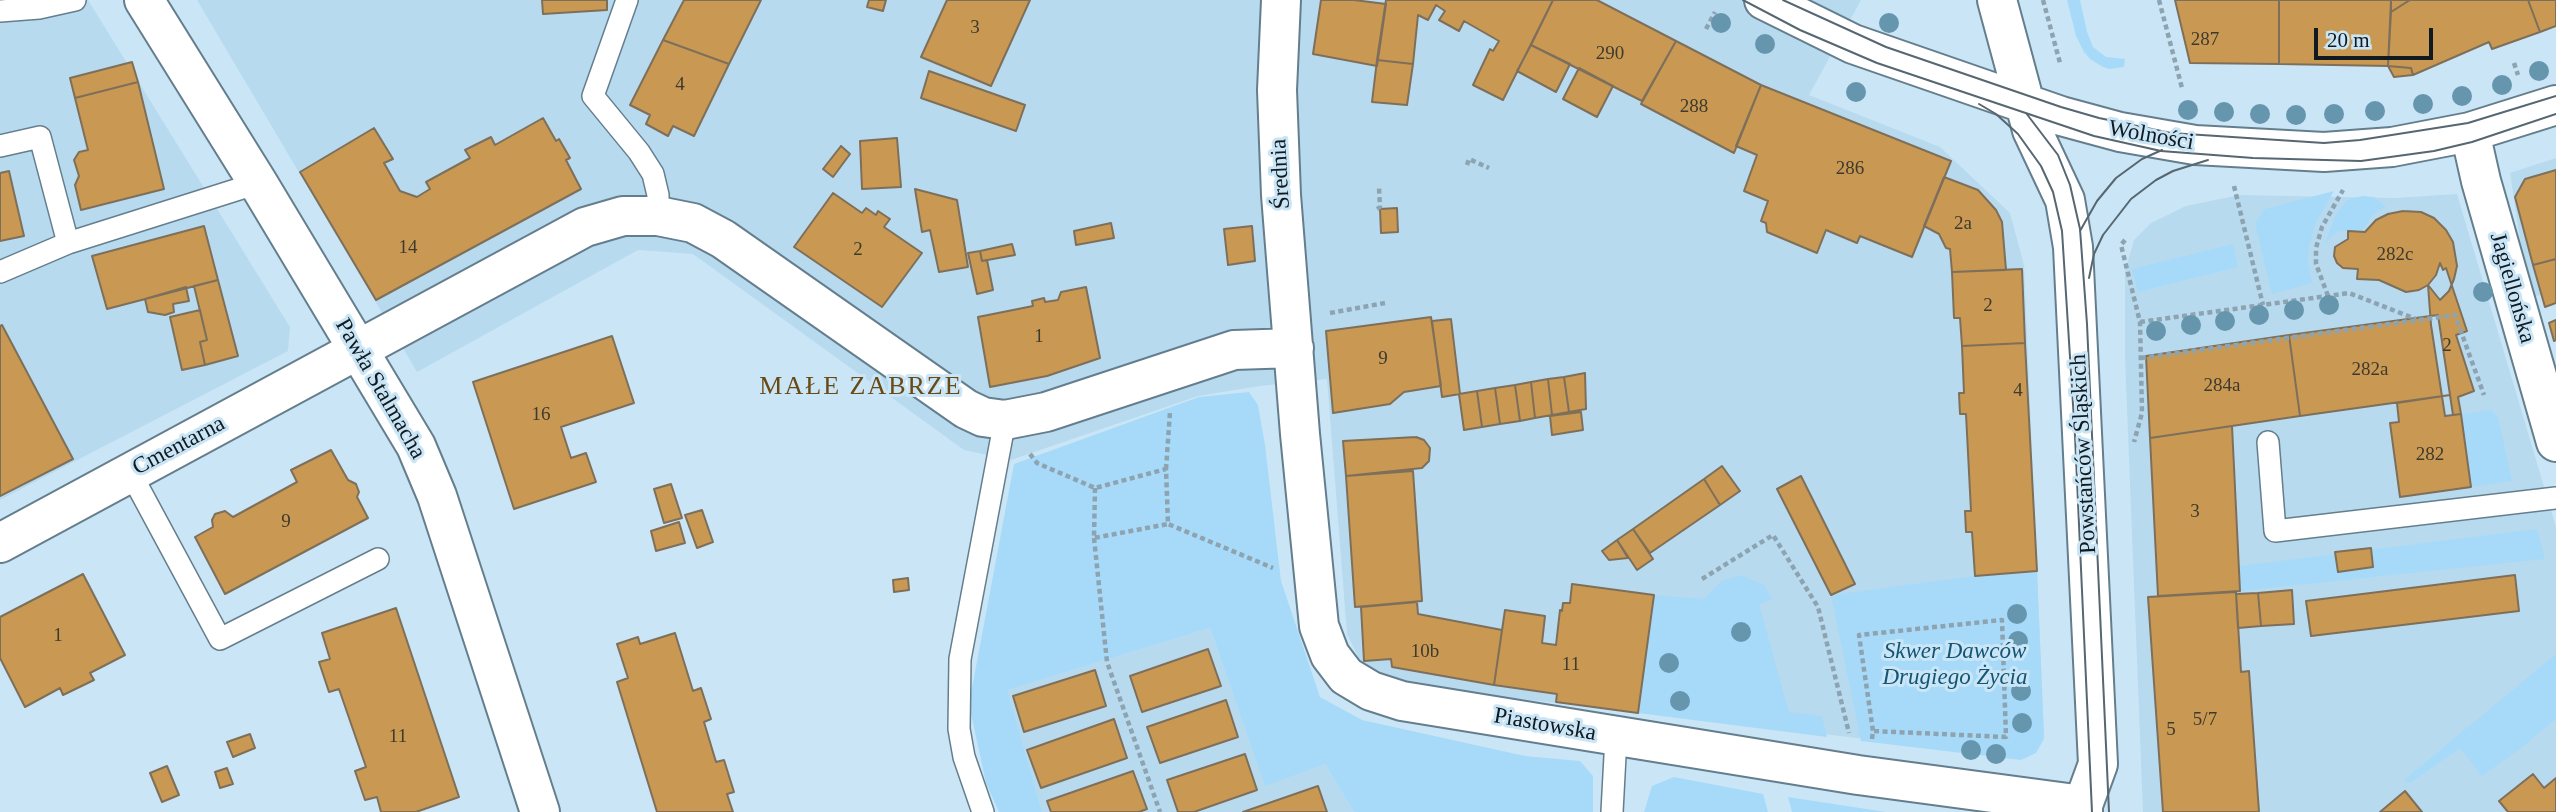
<!DOCTYPE html>
<meta charset="utf-8">
<style>
body{margin:0}
#map{position:relative;width:2556px;height:812px;overflow:hidden;background:#cae6f6;font-family:"Times New Roman",serif}
canvas{display:block}
.scale{position:absolute;left:2314px;top:28px;width:119px;height:32px;box-sizing:border-box;border:4px solid #101a20;border-top:0;padding-left:9px;font-size:21px;line-height:24px;white-space:nowrap;color:#101a20;-webkit-text-stroke:5px #cae6f6;paint-order:stroke}
</style>
<div id="map">
<canvas width="2556" height="812"></canvas>
<div class="scale">20 m</div>
</div>
<script>
const c = document.querySelector('canvas').getContext('2d');
c.lineJoin = 'round';
function fill(path, color) { c.fillStyle = color; c.fill(path, 'evenodd'); }
const poly = rows => new Path2D(rows.map(r => 'M' + r).join(''));
function trace(path, color, width, dash) { c.strokeStyle = color; c.lineWidth = width; c.lineCap = dash ? 'butt' : 'round'; c.setLineDash(dash || []); c.stroke(path); }
function write(font, color, halo, rows, align = 'center') {
  c.font = font + ' "Times New Roman",serif'; c.lineWidth = 6; c.setLineDash([]); c.textBaseline = 'middle'; c.strokeStyle = halo; c.fillStyle = color; for (const [text, x, y, turn = 0] of rows) {
    c.save(); c.translate(x, y); c.rotate((+turn || 0) * Math.PI / 180); c.textAlign = isNaN(turn) ? turn : align; if (halo) c.strokeText(text, 0, 0); c.fillText(text, 0, 0); c.restore();
  }
}
const built = poly([
 [0,0,88,0,290,327,288,351,0,500],
 [197,0,1861,0,1809,95,1940,147,2010,213,2024,265,2044,733,2021,757,1401,685,1363,667,1347,634,1327,379,1260,386,1198,396,1011,460,964,450,693,254,638,250,417,372],
 [2556,158,2556,289,2529,299,2510,173],
 [2457,194,2556,527,2556,812,2143,812,2125,358,2125,271,2134,240,2151,223,2186,206,2239,195,2395,198],
 [1210,628,1265,785,1325,764,1354,812,1042,812,1006,690]
]);
const green = poly([
 [2067,0,2080,0,2087,32,2093,47,2106,57,2125,59,2124,67,2110,69,2103,67,2090,59,2084,52,2076,36],
 [2334,191,2315,224,2309,248,2308,264,2312,283,2272,294,2255,223,2265,209],
 [2362,196,2374,197,2386,207,2373,214,2362,231,2339,231,2331,236,2324,246,2336,214,2347,200],
 [2233,244,2238,267,2138,292,2132,269],
 [1249,392,1258,405,1265,445,1281,581,1320,697,1362,720,1525,756,1580,761,1593,776,1593,812,1354,812,1325,764,1265,786,1210,628,1007,690,1042,812,999,812,986,783,969,704,1014,464,1199,397],
 [2491,410,2498,417,2512,481,2471,487,2461,414],
 [2537,529,2545,559,2240,591,2239,566],
 [2037,571,2044,739,2036,753,2021,760,1861,741,1831,595,1975,576],
 [1741,575,1764,585,1772,599,1759,604,1789,712,1822,716,1827,737,1638,713,1654,595,1704,599,1721,581],
 [2556,654,2556,719,2516,752,2482,776,2460,748,2410,783,2404,780],
 [1674,777,1763,794,1768,812,1644,812,1652,786],
 [1788,797,1886,812,1792,812]
]);
const building = poly([
 [542,0,607,0,607,10,543,14,542,0],
 [684,0,761,0,729,64,663,40,684,0],
 [869,0,886,0,883,11,867,7,869,0],
 [947,0,1030,0,991,86,921,57,947,0],
 [1321,0,1354,0,1386,4,1377,66,1313,54,1321,0],
 [1386,0,1553,0,1503,100,1473,85,1490,49,1493,51,1499,41,1464,21,1459,31,1439,20,1445,11,1436,5,1428,20,1418,15,1413,64,1377,60,1386,0],
 [1553,0,1597,0,1676,41,1642,101,1531,45,1553,0],
 [2175,0,2279,0,2279,64,2190,63,2175,0],
 [2279,0,2391,0,2388,66,2279,64,2279,0],
 [2391,0,2410,0,2391,12,2391,0],
 [2410,0,2528,0,2540,32,2492,49,2489,42,2413,75,2411,68,2388,66,2391,12,2410,0],
 [2528,0,2556,0,2556,26,2540,32,2528,0],
 [663,40,729,64,694,136,673,126,668,136,646,124,650,115,630,105,663,40],
 [1676,41,1761,85,1734,153,1641,104,1676,41],
 [1531,45,1570,64,1556,92,1517,71,1531,45],
 [1377,60,1413,64,1407,105,1372,102,1377,60],
 [132,62,138,82,75,98,70,78,132,62],
 [2388,66,2411,68,2413,75,2394,77,2388,66],
 [1579,68,1613,86,1597,117,1563,99,1579,68],
 [929,71,1025,105,1016,131,921,98,929,71],
 [138,82,164,189,81,210,75,185,79,176,74,160,79,152,88,150,75,98,138,82],
 [1761,85,1951,161,1912,257,1860,236,1857,243,1826,230,1817,253,1767,232,1766,223,1761,221,1768,201,1744,191,1757,155,1736,146,1761,85],
 [543,118,556,141,559,139,570,158,566,160,581,189,376,300,300,172,374,128,393,159,384,163,400,191,417,197,430,189,426,182,470,158,465,150,491,137,495,145,543,118],
 [897,138,901,187,862,189,860,141,897,138],
 [841,146,850,154,833,177,823,169,841,146],
 [2556,170,2556,259,2533,265,2515,197,2525,179,2556,170],
 [9,171,24,236,0,241,0,173,9,171],
 [1944,177,1978,190,1996,210,2002,222,2006,270,1952,272,1950,249,1946,248,1939,234,1924,226,1944,177],
 [915,189,957,200,968,267,939,272,930,230,922,232,915,189],
 [833,193,862,213,866,208,876,215,878,211,890,219,884,227,922,253,882,307,794,247,833,193],
 [1397,208,1398,232,1381,233,1380,209,1397,208],
 [2403,211,2421,212,2434,218,2446,230,2453,242,2457,266,2454,279,2449,291,2440,300,2428,285,2419,290,2406,292,2379,280,2357,279,2358,269,2343,268,2337,263,2334,256,2335,247,2348,239,2348,231,2365,232,2376,220,2388,214,2403,211],
 [1111,223,1114,238,1076,245,1074,231,1111,223],
 [204,226,218,280,107,309,92,256,204,226],
 [1252,226,1255,261,1228,265,1224,229,1252,226],
 [1012,244,1015,255,982,261,980,251,1012,244],
 [980,251,982,261,987,260,993,290,977,294,968,253,980,251],
 [2556,259,2556,303,2545,307,2533,265,2556,259],
 [2440,263,2443,270,2446,268,2467,331,2456,335,2474,391,2458,397,2461,414,2445,416,2431,325,2428,285,2436,275,2440,263],
 [2022,269,2025,343,1962,346,1960,318,1954,318,1952,272,2022,269],
 [218,280,238,356,205,365,200,342,207,340,194,286,218,280],
 [186,287,189,301,173,304,174,312,165,315,148,312,145,299,186,287],
 [1086,287,1100,358,1047,376,990,387,978,317,1033,306,1032,301,1044,298,1045,302,1058,300,1061,292,1086,287],
 [200,310,207,340,200,342,205,365,182,370,170,317,200,310],
 [2438,315,2450,395,2300,416,2289,335,2438,315],
 [1431,317,1441,386,1404,392,1390,404,1333,413,1326,331,1431,317],
 [1451,319,1460,394,1442,397,1432,321,1451,319],
 [2556,320,2556,340,2554,341,2549,323,2556,320],
 [2,325,73,459,0,496,0,326,2,325],
 [2289,335,2300,416,2150,438,2146,356,2289,335],
 [612,336,634,403,561,427,571,458,586,453,596,482,514,509,473,382,612,336],
 [2025,343,2037,571,1975,576,1972,532,1966,532,1965,511,1971,511,1966,414,1960,414,1959,393,1964,393,1962,346,2025,343],
 [1585,373,1586,409,1569,412,1564,377,1585,373],
 [1564,377,1569,412,1552,415,1548,379,1564,377],
 [1548,379,1552,415,1535,418,1531,382,1548,379],
 [1531,382,1535,418,1520,421,1515,385,1531,382],
 [1515,385,1520,421,1500,424,1495,388,1515,385],
 [1495,388,1500,424,1482,427,1477,391,1495,388],
 [1477,391,1482,427,1464,430,1459,394,1477,391],
 [2450,395,2453,415,2461,414,2471,487,2400,497,2390,423,2399,422,2397,403,2450,395],
 [1581,412,1583,430,1552,435,1550,416,1581,412],
 [2232,426,2240,591,2158,596,2150,438,2232,426],
 [1416,437,1424,440,1430,448,1429,461,1422,468,1346,476,1343,441,1416,437],
 [331,450,348,480,356,484,359,492,357,497,368,518,225,594,195,537,213,527,212,520,215,514,225,511,233,517,297,482,291,470,331,450],
 [1722,466,1740,491,1720,505,1704,479,1722,466],
 [1413,471,1422,601,1355,607,1346,476,1413,471],
 [1801,476,1855,584,1831,595,1777,489,1801,476],
 [1704,479,1720,505,1650,553,1633,529,1704,479],
 [671,484,682,518,664,523,654,489,671,484],
 [702,510,713,542,697,548,685,515,702,510],
 [679,522,685,543,656,551,651,531,679,522],
 [1633,529,1653,559,1637,570,1617,540,1633,529],
 [1617,540,1628,558,1609,560,1602,551,1617,540],
 [2371,548,2373,567,2338,572,2335,552,2371,548],
 [83,574,125,655,90,673,94,680,63,695,60,688,25,707,0,658,0,617,83,574],
 [2515,575,2519,611,2311,636,2306,601,2515,575],
 [908,578,909,590,894,592,893,580,908,578],
 [1572,584,1654,595,1638,713,1556,702,1557,694,1494,685,1505,610,1545,616,1542,643,1556,645,1560,610,1562,611,1563,603,1570,603,1572,584],
 [2292,590,2294,624,2261,626,2258,593,2292,590],
 [2236,592,2241,672,2249,671,2259,812,2163,812,2148,597,2236,592],
 [2258,593,2261,626,2238,628,2236,594,2258,593],
 [1417,602,1418,614,1502,630,1494,685,1392,667,1391,659,1364,661,1361,607,1417,602],
 [396,608,459,797,416,812,381,812,377,797,365,800,355,771,366,767,339,689,329,692,319,662,330,659,322,633,396,608],
 [675,633,693,691,701,688,711,719,704,722,716,762,724,760,734,792,727,794,733,812,657,812,617,682,628,678,617,644,638,637,640,644,675,633],
 [1208,649,1221,686,1142,712,1130,676,1208,649],
 [1095,670,1106,706,1024,732,1013,696,1095,670],
 [1226,700,1238,737,1160,763,1147,727,1226,700],
 [1114,719,1127,758,1041,788,1027,750,1114,719],
 [250,734,255,748,233,757,227,742,250,734],
 [1245,754,1257,790,1194,812,1178,812,1167,780,1245,754],
 [167,766,179,795,162,802,150,773,167,766],
 [227,768,233,784,220,788,215,772,227,768],
 [1133,771,1147,809,1139,812,1051,812,1047,801,1133,771],
 [2533,774,2544,788,2556,778,2556,812,2508,812,2499,801,2533,774],
 [1318,786,1327,812,1243,812,1318,786],
 [2405,791,2422,812,2380,812,2405,791]
]);
const path = poly([
 [2043,0,2060,63],
 [2159,0,2182,88],
 [1706,29,1715,12],
 [2514,63,2518,75],
 [1467,165,1469,159,1489,168],
 [2234,186,2263,305],
 [1377,209,1380,207,1379,188],
 [2125,240,2121,245,2140,322,2142,413,2134,442],
 [2328,296,2316,264,2316,248,2322,227,2343,190],
 [1330,313,1385,303],
 [2140,322,2349,293,2416,319],
 [2141,358,2455,315,2484,395],
 [1030,454,1037,463,1095,488,1166,469,1168,524,1273,568],
 [1166,469,1170,412],
 [1095,488,1094,538,1168,524],
 [1094,538,1107,662,1160,812],
 [1702,579,1773,535,1818,607,1849,733],
 [1872,739,1873,731,1859,635,2002,620,2006,737,1873,731]
]);
const lane = poly([
 [627,0,593,96,639,152,653,174,658,195,658,216],
 [0,11,39,8,75,0],
 [0,146,40,137,68,243],
 [0,272,68,243,258,183],
 [2268,442,2275,531,2556,498],
 [130,472,220,639,378,559],
 [983,812,964,757,959,729,960,659,1005,420],
 [1612,812,1616,737]
]);
const street = poly([
 [1281,0,1277,90,1281,195,1300,434,1319,626,1330,655,1346,676,1371,691,1402,701,1858,775,2083,805],
 [1764,0,1853,44,2061,116,2120,132,2195,145,2324,152,2392,147,2470,132,2556,105],
 [1997,0,2032,130,2065,200,2073,247,2098,764,2083,805,2083,812],
 [2470,132,2481,181,2556,442],
 [0,543,585,227,623,216,658,216,693,223,723,239,966,409,983,417,1005,420,1046,412,1234,350,1294,348]
]);
const secondary = poly([
 [144,0,258,183,416,446,437,496,540,812]
]);
const tram = poly([
 [1743,0,1800,30,1877,63,2094,136,2161,151,2253,158,2361,161,2434,151,2472,142,2556,114],
 [1783,0,1886,47,2061,107,2099,118,2171,133,2324,143,2360,140,2468,123,2556,96],
 [1979,104,1996,114,2018,134,2041,166,2053,192,2062,231,2075,436,2092,812],
 [2026,113,2058,155,2070,185,2080,229,2087,324,2109,812],
 [2080,231,2097,201,2116,178,2142,159,2162,150],
 [2089,278,2094,254,2103,235,2131,199,2156,180,2173,171,2208,160]
]);
const trees = [
 [1721,23],
 [1889,23],
 [1765,44],
 [2539,71],
 [2502,85],
 [1856,92],
 [2462,96],
 [2423,104],
 [2188,110],
 [2375,111],
 [2224,112],
 [2260,114],
 [2334,114],
 [2296,115],
 [2483,292],
 [2329,305],
 [2294,310],
 [2259,315],
 [2225,321],
 [2191,325],
 [2156,331],
 [2017,614],
 [1741,632],
 [2018,641],
 [1669,663],
 [2021,691],
 [1680,701],
 [2022,723],
 [1971,750],
 [1996,754]
];
const numberNames = [
 ["3",975,28],
 ["287",2205,40],
 ["290",1610,54],
 ["4",680,85],
 ["288",1694,107],
 ["286",1850,169],
 ["2a",1963,224],
 ["14",408,248],
 ["2",858,250],
 ["282c",2395,255],
 ["2",1988,306],
 ["1",1039,337],
 ["2",2447,346],
 ["9",1383,359],
 ["282a",2370,370],
 ["284a",2222,386],
 ["4",2018,391],
 ["16",541,415],
 ["282",2430,455],
 ["3",2195,512],
 ["9",286,522],
 ["1",58,636],
 ["10b",1425,652],
 ["11",1571,665],
 ["5/7",2205,720],
 ["5",2171,730],
 ["11",398,737]
];
const streetNames = [
 ["Wolności",2151,136,10],
 ["Średnia",1281,174,-93],
 ["Jagiellońska",2512,288,74],
 ["Pawła Stalmacha",380,389,60],
 ["Cmentarna",179,446,-28],
 ["Powstańców Śląskich",2084,454,-93],
 ["Piastowska",1545,725,10]
];
const parkNames = [
 ["Skwer Dawców",1955,652],
 ["Drugiego Życia",1955,678]
];
const quarterNames = [
 ["MAŁE ZABRZE",861,387]
];
fill(built, '#b7daef');
fill(green, '#a7daf9');
fill(building, '#c99953');
trace(building, '#7e6f5a', 2);
trace(lane, '#657e8d', 24);
trace(street, '#657e8d', 42);
trace(secondary, '#657e8d', 42);
trace(path, '#8da3b0', 4.5, [5, 3.5]);
trace(lane, '#fff', 21);
trace(street, '#fff', 38);
trace(secondary, '#fff', 38);
trace(tram, '#576771', 2);
c.fillStyle = '#6696ae';
for (const [x, y] of trees) { c.beginPath(); c.arc(x, y, 10, 0, 2 * Math.PI); c.fill(); }
write('19px', '#3e3a2d', null, numberNames);
write('23px', '#101a20', '#cae6f6', streetNames);
write('italic 23px', '#145574', '#cae6f6', parkNames);
c.letterSpacing = '2px';
write('26px', '#694914', '#cae6f6', quarterNames);
c.letterSpacing = '0px';
</script>
